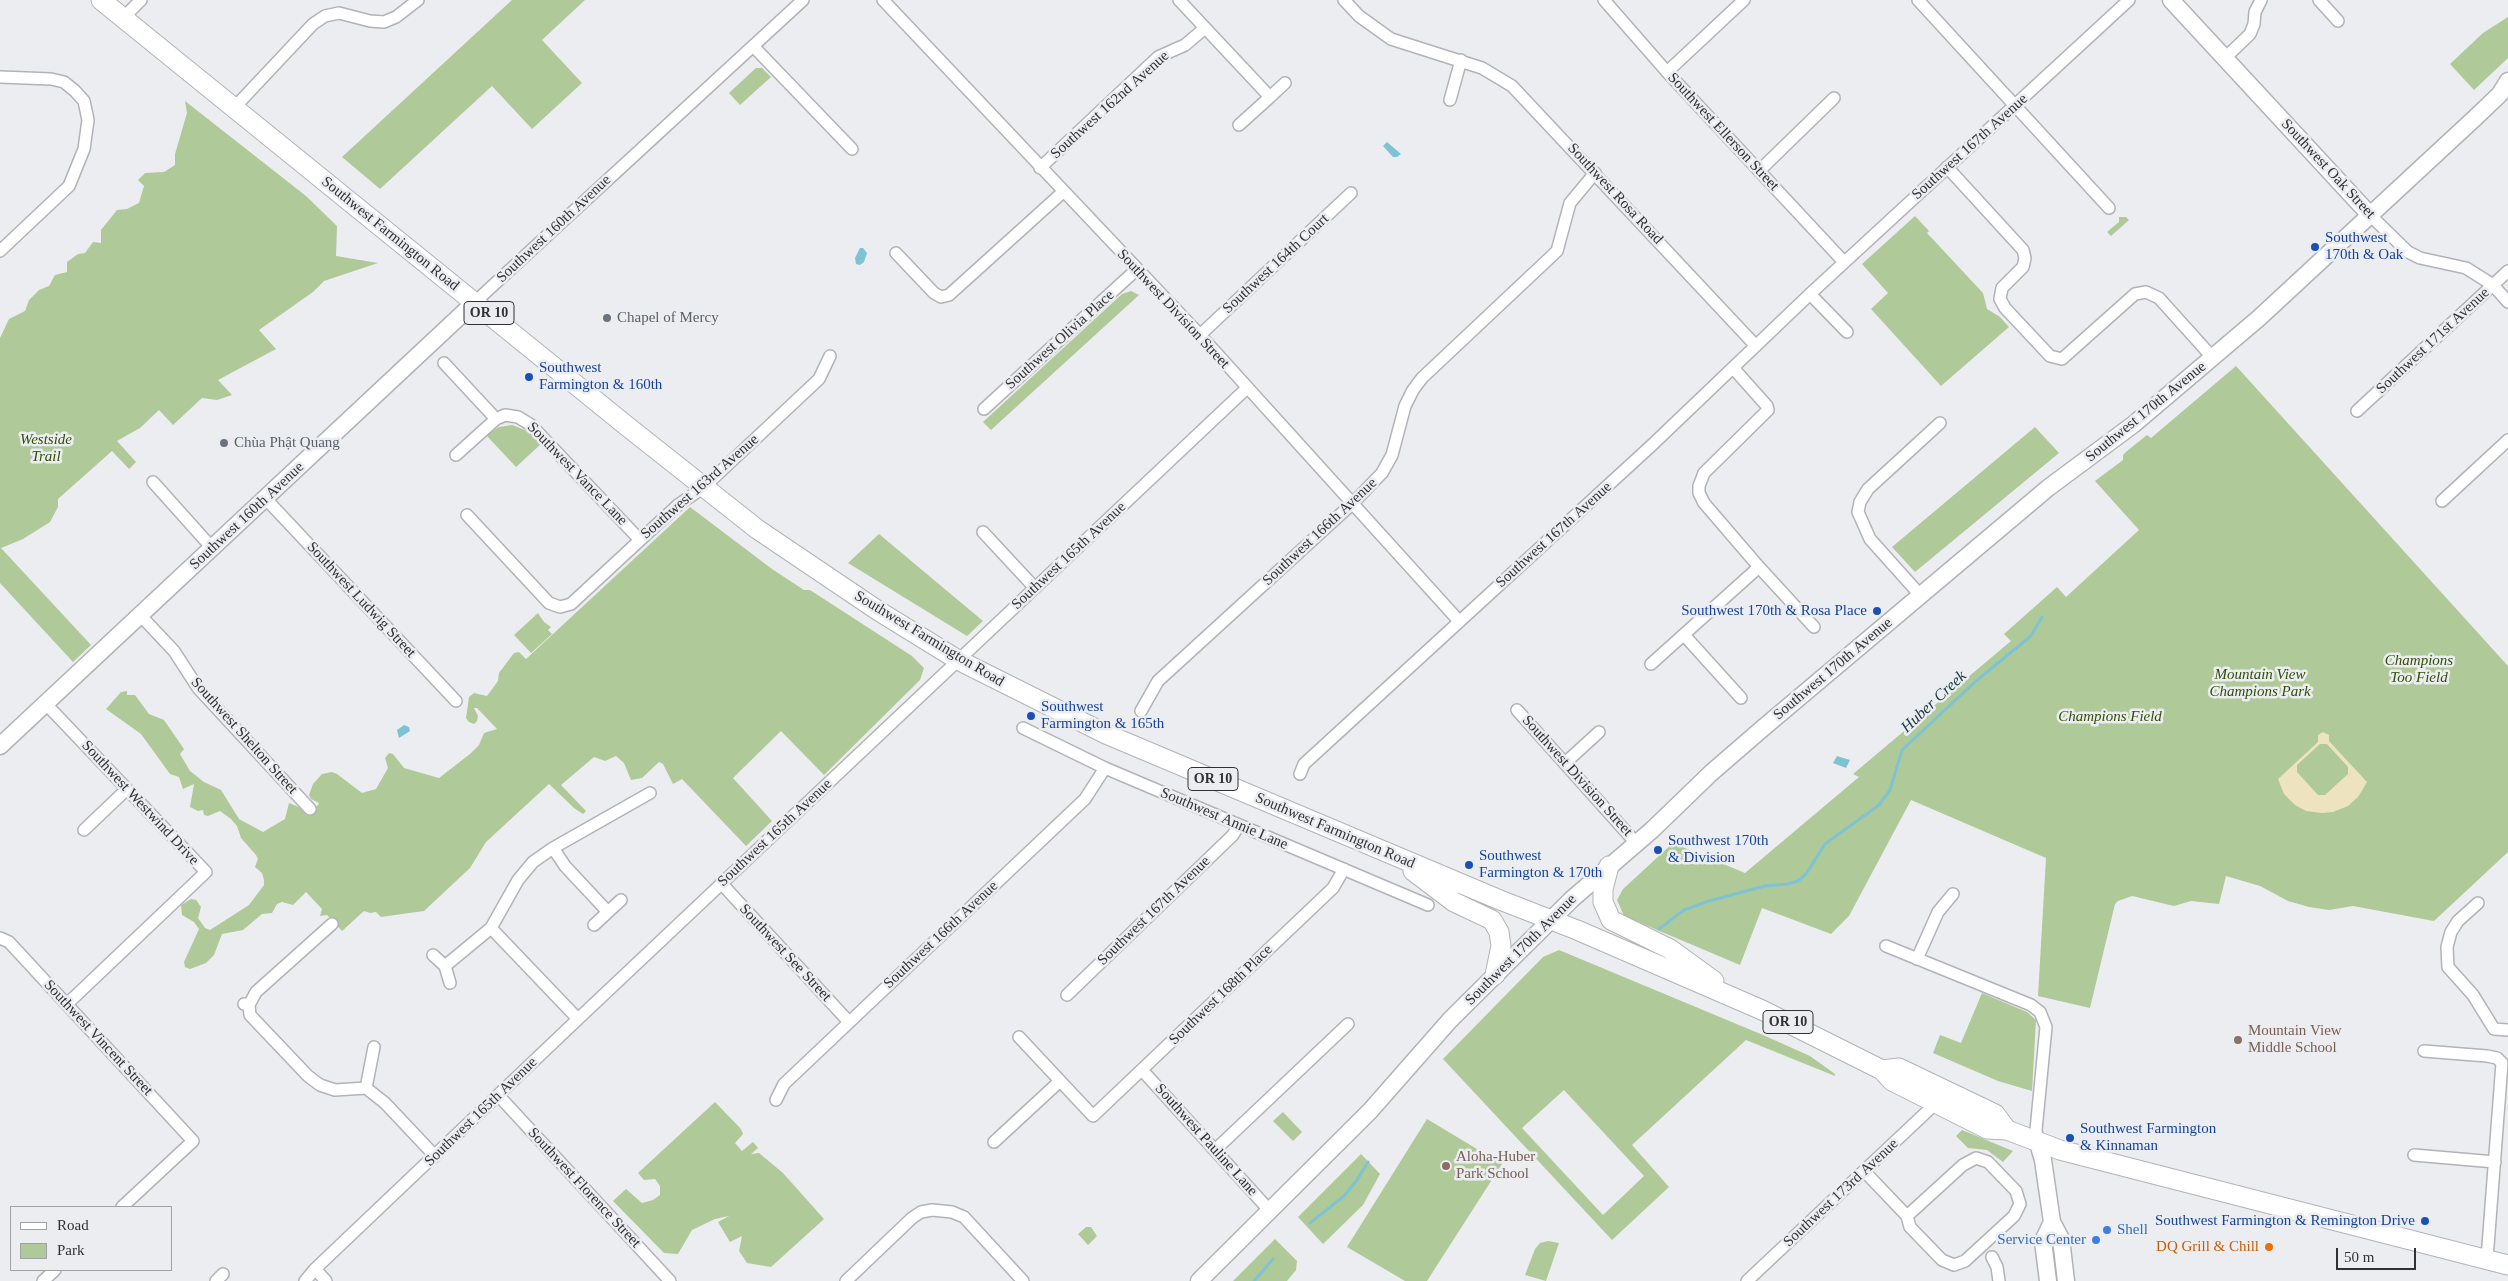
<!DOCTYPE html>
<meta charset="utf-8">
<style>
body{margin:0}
#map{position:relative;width:2508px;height:1281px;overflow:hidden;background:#ebedf1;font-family:Georgia,serif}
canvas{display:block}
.legend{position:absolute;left:10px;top:1206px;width:162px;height:65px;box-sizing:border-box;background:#ebedf1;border:1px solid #a1a2a5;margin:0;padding:6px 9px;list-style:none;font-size:15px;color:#313133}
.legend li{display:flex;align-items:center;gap:10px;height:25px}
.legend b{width:25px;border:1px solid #a1a2a5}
.scale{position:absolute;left:2336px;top:1248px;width:80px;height:22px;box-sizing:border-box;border:2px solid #313133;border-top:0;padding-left:6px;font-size:15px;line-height:18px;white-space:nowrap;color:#313133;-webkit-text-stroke:4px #ebedf1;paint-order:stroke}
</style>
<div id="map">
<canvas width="2508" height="1281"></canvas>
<ul class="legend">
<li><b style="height:6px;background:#fff"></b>Road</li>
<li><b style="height:14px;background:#b0c999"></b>Park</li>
</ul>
<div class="scale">50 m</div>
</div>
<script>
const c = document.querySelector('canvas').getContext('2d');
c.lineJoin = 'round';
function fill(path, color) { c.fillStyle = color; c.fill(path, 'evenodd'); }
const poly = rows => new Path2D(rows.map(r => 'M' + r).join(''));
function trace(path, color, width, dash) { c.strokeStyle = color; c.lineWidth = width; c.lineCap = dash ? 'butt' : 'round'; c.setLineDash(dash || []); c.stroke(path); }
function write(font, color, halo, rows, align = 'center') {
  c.font = font + ' Georgia,serif'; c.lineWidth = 5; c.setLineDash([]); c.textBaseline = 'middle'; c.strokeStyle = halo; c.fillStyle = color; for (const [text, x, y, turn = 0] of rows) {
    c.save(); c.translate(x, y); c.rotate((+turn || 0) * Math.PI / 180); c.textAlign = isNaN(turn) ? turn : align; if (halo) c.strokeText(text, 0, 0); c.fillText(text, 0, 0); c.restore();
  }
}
const green = poly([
 [512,0,585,0,542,40,582,83,532,129,492,86,380,189,342,157],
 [2508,17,2508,58,2474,90,2450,64,2483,33],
 [756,68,762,68,771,77,740,105,729,93],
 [185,101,306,196,337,226,336,256,378,263,324,281,313,292,259,330,276,349,218,380,232,395,217,400,202,398,173,425,159,410,140,428,117,441,136,462,129,469,112,451,58,499,58,507,50,522,23,539,1,548,91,645,73,662,0,583,0,338,9,319,25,311,29,300,39,290,49,286,55,275,67,272,67,262,78,254,85,253,93,242,101,243,101,230,117,210,127,209,139,203,144,186,138,180,145,173,164,172,175,165,175,154,187,113],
 [1915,216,1929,231,1927,233,1983,293,1987,309,2000,317,2009,327,1941,386,1871,309,1888,293,1862,264],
 [2119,217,2126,217,2129,220,2111,236,2107,232,2119,222],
 [1131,291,1139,295,991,430,983,422,1122,294],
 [2236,366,2508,666,2508,852,2434,921,2353,906,2329,910,2309,907,2288,901,2260,886,2226,876,2219,904,2191,901,2174,906,2132,896,2118,901,2115,904,2090,1008,2038,996,2046,858,1911,800,1849,916,1831,934,1762,908,1740,965,1624,916,1617,900,1623,889,1673,843,1745,873,1859,777,1853,774,2011,641,2004,634,2057,587,2066,597,2139,530,2095,481,2123,460,2123,455,2127,451,2147,435,2151,438],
 [512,425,525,430,541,444,516,467,486,435,499,427],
 [2035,427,2059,453,1915,572,1892,547],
 [690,507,772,569,804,590,810,590,912,656,924,668,920,680,824,775,781,731,733,778,772,821,746,846,682,779,673,784,663,764,659,762,642,778,631,780,624,763,616,756,605,761,594,757,561,785,586,811,583,814,574,808,549,784,486,842,470,868,424,911,381,917,376,912,370,913,364,911,342,931,327,915,320,916,322,909,306,892,293,905,282,902,277,904,272,913,262,914,243,930,222,934,214,955,206,963,190,969,185,967,184,962,199,929,194,922,182,915,181,905,191,899,196,900,201,907,198,918,205,928,210,930,249,905,264,885,264,880,262,873,255,867,258,859,256,855,241,838,237,826,231,819,220,811,208,816,204,815,203,810,198,811,190,807,194,784,183,789,179,777,170,774,141,734,106,709,121,692,127,691,127,695,135,695,149,714,164,720,184,749,180,754,190,771,204,782,221,790,239,819,263,832,285,819,289,803,301,808,308,813,318,805,319,803,311,799,309,795,313,784,322,774,332,772,337,774,362,793,376,789,388,768,385,758,389,753,393,754,404,768,439,778,470,754,479,745,484,733,497,729,477,708,474,708,478,716,477,721,474,724,469,722,466,718,469,697,474,693,487,696,498,681,499,673,514,653,519,652,526,659],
 [879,534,983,621,967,636,848,563],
 [538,613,544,622,551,627,548,630,552,634,531,653,514,635],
 [1559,950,1763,1035,1810,1056,1835,1074,1835,1076,1746,1040,1632,1145,1669,1187,1612,1240,1443,1059,1543,957],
 [1564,1090,1644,1176,1603,1215,1522,1128],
 [1982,993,2027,1012,2036,1020,2032,1091,1998,1081,1933,1053,1940,1035,1961,1043],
 [715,1102,741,1129,743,1134,735,1143,742,1151,753,1142,758,1148,751,1154,759,1153,783,1173,824,1219,771,1267,747,1263,739,1251,742,1236,730,1242,718,1222,729,1216,715,1219,692,1230,678,1254,664,1253,613,1201,626,1189,642,1203,653,1200,660,1195,660,1186,655,1179,644,1180,638,1173],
 [1283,1112,1302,1132,1293,1141,1273,1121],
 [1427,1119,1502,1164,1427,1281,1405,1281,1347,1247],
 [1962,1130,2013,1151,2003,1162,1987,1150,1968,1148,1956,1136],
 [1361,1154,1380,1174,1363,1205,1323,1244,1298,1217],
 [1086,1227,1091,1227,1097,1236,1088,1245,1078,1234],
 [1275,1239,1297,1261,1296,1270,1287,1281,1233,1281],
 [1548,1241,1559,1243,1546,1281,1525,1275,1535,1249,1540,1243]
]);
const sand = poly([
 [2323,732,2329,735,2329,741,2367,782,2358,797,2348,806,2333,812,2322,813,2306,811,2295,805,2284,794,2278,779,2318,742,2318,735],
 [2320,744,2327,744,2348,767,2348,774,2325,795,2318,795,2297,772,2297,765]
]);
const water = poly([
 [1387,142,1401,154,1397,157,1393,157,1383,146],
 [860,248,863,248,867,253,864,262,860,265,856,264,855,258],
 [404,725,409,727,410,731,399,738,397,730],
 [1837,756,1850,760,1846,768,1833,763]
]);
const stream = poly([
 [1659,929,1684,910,1709,901,1765,886,1788,884,1798,881,1806,874,1825,844,1879,805,1890,790,1902,750,1976,681,2031,636,2042,617],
 [1310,1223,1344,1196,1357,1180,1368,1162],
 [1254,1281,1273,1259]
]);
const street = poly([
 [883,0,1200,335,1459,621],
 [1179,0,1270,97,1239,125],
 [1344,0,1359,16,1391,39,1482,68,1512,86,1756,346],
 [1604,0,1667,72,1844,262],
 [1918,0,2109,208],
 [2319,0,2338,21],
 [123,18,141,0],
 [753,46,852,149],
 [2225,58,2250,34,2254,24,2255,12,2261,0],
 [1667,72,1744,0],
 [0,77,51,79,64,82,75,91,84,101,88,120,84,149,69,186,0,251],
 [1270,97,1285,83],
 [1450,100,1461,60],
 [234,108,313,24,325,16,339,13,370,21,384,22,396,17,418,0],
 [1947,167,2023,250,2025,258,2023,267,2002,288,2000,299,2005,308,2050,356,2062,359,2135,294,2146,292,2159,298,2213,358],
 [1040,168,1158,57,1185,45,1205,28],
 [1759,171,1834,98],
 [2370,215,2408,252,2420,258,2466,268,2493,285,2508,302],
 [896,253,934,293,941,297,949,295,1063,192],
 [1810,294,1847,332],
 [475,302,803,0],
 [1200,335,1351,193],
 [444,363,496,419],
 [1734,369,1767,406,1768,410,1704,473,1699,486,1699,493,1704,503,1759,567,1814,627],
 [984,409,1136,270],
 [2357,411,2508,271],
 [456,455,496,419,505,415,518,417,531,425,640,540],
 [153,482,213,549],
 [266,499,456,701],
 [2442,501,2508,440],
 [467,515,549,603,560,607,571,604,678,505,704,487,819,379,830,356],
 [983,532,1035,588],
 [1921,596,1870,539,1858,512,1860,502,1868,489,1940,423],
 [141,616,174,651,198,688,310,809],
 [1684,635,1741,698],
 [1651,664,1759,567],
 [46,704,206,872,67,1004],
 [1517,710,1636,843],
 [1141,711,1158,681,1354,502,1382,473,1392,455,1405,406,1413,390,1422,378,1557,251,1570,203,1595,173],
 [1023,728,1105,768,1428,905],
 [1565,763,1599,732],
 [1300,774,1304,764,1652,445,1810,294,2129,0],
 [84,830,127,789],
 [553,848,565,866,608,912,594,925],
 [721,883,849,1022],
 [2478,903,2458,921,2451,932,2447,947,2448,967,2473,995,2494,1029,2508,1030],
 [608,912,621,900],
 [491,928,578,1019],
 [0,938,9,942,193,1141,122,1207],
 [1886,946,2031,1005,2040,1012,2046,1027,2036,1130,2038,1143],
 [433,955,445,966,491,928,518,880,533,862,553,848,650,793],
 [1917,959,1938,912,1953,894],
 [445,966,450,983],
 [1067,995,1233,835,1239,825],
 [244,1004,249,1005,250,1015,308,1076,320,1085,335,1090,366,1088,385,1103,435,1156],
 [249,1005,256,992,332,924],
 [1019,1037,1093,1116,1333,888,1344,869],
 [2424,1051,2487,1056,2497,1058,2502,1063,2487,1259],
 [1142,1070,1270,1211],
 [366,1088,374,1047],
 [498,1095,670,1281],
 [776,1100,784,1084,1085,799,1105,768],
 [994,1142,1060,1081],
 [1215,1150,1348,1024],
 [2414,1155,2495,1162],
 [1865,1172,1907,1216,1910,1227,1942,1260,1954,1265,1965,1261,2014,1216,2020,1204,2016,1191,1988,1162,1976,1158,1963,1165,1907,1216],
 [1992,1257,1997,1267,1999,1281],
 [315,1269,326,1281],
 [43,1281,55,1270],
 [216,1281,223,1274],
 [305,1281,315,1269,578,1019,1247,388],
 [846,1281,912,1218,921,1212,932,1210,952,1212,964,1217,1023,1281],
 [1747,1281,1935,1104]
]);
const secondary = poly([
 [2171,0,2370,215],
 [0,746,475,302],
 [2038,1143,2043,1160,2052,1222,2061,1239,2066,1281],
 [1199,1281,1370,1111,1450,1020,1572,899,1652,830,1711,773,1763,728,2048,488,2134,424,2259,318,2476,117,2500,94,2508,81],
 [2048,1281,2043,1241,2052,1222]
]);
const primary = poly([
 [101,0,628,427,757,529,877,610,958,660,1106,734,1500,900,1577,930,1762,1010,1882,1070,1892,1081,1987,1129,2007,1130,2060,1150,2508,1265],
 [1609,866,1603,889,1603,902,1611,920,1670,949,1714,981],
 [1413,871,1454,902,1492,920,1499,932,1501,946,1495,975],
 [1882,1070,1899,1068,1995,1114,2007,1130]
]);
const markers = [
 [2315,247,5,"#1a4fb4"],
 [607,318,5,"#6b7280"],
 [529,377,5,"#1a4fb4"],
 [224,443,5,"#6b7280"],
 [1877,611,5,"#1a4fb4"],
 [1031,716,5,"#1a4fb4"],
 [1658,850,5,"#1a4fb4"],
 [1469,865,5,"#1a4fb4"],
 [2238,1040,5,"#8d6e63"],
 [2070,1138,5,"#1a4fb4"],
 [1446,1166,5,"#8d6e63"],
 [2425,1221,5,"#1a4fb4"],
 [2107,1230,5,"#3f7fe0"],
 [2096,1240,5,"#3f7fe0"],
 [2269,1247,5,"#e8710a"]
];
const shields = [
 [489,313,50],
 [1213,779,50],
 [1788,1022,50]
];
const shieldNames = [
 ["OR 10",489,313],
 ["OR 10",1213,779],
 ["OR 10",1788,1022]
];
const streetNames = [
 ["Southwest 162nd Avenue",1110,105,-42],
 ["Southwest Ellerson Street",1723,132,47],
 ["Southwest 167th Avenue",1970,147,-42],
 ["Southwest Oak Street",2328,169,47],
 ["Southwest Rosa Road",1615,194,47],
 ["Southwest 160th Avenue",554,229,-43],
 ["Southwest Farmington Road",390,234,39],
 ["Southwest 164th Court",1276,264,-43],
 ["Southwest Division Street",1173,309,47],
 ["Southwest Olivia Place",1060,340,-42],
 ["Southwest 171st Avenue",2433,341,-43],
 ["Southwest 170th Avenue",2146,412,-39],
 ["Southwest Vance Lane",577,474,46],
 ["Southwest 163rd Avenue",700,487,-41],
 ["Southwest 160th Avenue",247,516,-43],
 ["Southwest 166th Avenue",1320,532,-43],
 ["Southwest 167th Avenue",1554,535,-42],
 ["Southwest 165th Avenue",1069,556,-43],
 ["Southwest Ludwig Street",361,600,47],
 ["Southwest Farmington Road",929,639,31],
 ["Southwest 170th Avenue",1833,669,-40],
 ["Southwest Shelton Street",244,736,48],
 ["Southwest Division Street",1577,776,48],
 ["Southwest Westwind Drive",140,803,47],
 ["Southwest Annie Lane",1224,819,23],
 ["Southwest Farmington Road",1335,831,23],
 ["Southwest 165th Avenue",775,833,-43],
 ["Southwest 167th Avenue",1154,911,-44],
 ["Southwest 166th Avenue",941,935,-43],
 ["Southwest 170th Avenue",1521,950,-45],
 ["Southwest See Street",785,953,47],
 ["Southwest 168th Place",1221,995,-44],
 ["Southwest Vincent Street",98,1038,47],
 ["Southwest 165th Avenue",481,1112,-44],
 ["Southwest Pauline Lane",1206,1140,48],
 ["Southwest Florence Street",584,1188,47],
 ["Southwest 173rd Avenue",1841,1193,-43]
];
const transitNames = [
 ["Southwest",2325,238],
 ["170th & Oak",2325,255],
 ["Southwest",539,368],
 ["Farmington & 160th",539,385],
 ["Southwest 170th & Rosa Place",1867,611,"right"],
 ["Southwest",1041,707],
 ["Farmington & 165th",1041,724],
 ["Southwest 170th",1668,841],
 ["& Division",1668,858],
 ["Southwest",1479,856],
 ["Farmington & 170th",1479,873],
 ["Southwest Farmington",2080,1129],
 ["& Kinnaman",2080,1146],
 ["Southwest Farmington & Remington Drive",2415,1221,"right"]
];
const worshipNames = [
 ["Chapel of Mercy",617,318],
 ["Chùa Phật Quang",234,443]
];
const parkNames = [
 ["Westside",46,440],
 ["Trail",46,457],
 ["Champions",2419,661],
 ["Too Field",2419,678],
 ["Mountain View",2260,675],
 ["Champions Park",2260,692],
 ["Champions Field",2110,717]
];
const educationNames = [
 ["Mountain View",2248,1031],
 ["Middle School",2248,1048],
 ["Aloha-Huber",1456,1157],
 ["Park School",1456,1174]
];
const shopNames = [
 ["Shell",2117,1230],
 ["Service Center",2086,1240,"right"]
];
const foodNames = [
 ["DQ Grill & Chill",2259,1247]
];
const waterNames = [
 ["Huber Creek",1934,702,-43]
];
fill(green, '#b0c999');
fill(sand, '#ede3be');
fill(water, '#7ec3d3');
trace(stream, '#7ec3d3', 3);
trace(street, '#b2b3b7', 14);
trace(secondary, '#b2b3b7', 19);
trace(primary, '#b2b3b7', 21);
trace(street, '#fff', 11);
trace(secondary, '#fff', 16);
trace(primary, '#fff', 19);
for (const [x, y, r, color] of markers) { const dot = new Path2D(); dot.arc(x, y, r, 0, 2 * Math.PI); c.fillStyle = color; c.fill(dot); trace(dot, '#ebedf1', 2); }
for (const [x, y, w] of shields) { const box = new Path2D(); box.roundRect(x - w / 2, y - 11.5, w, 23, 4); c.fillStyle = '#ebedf1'; c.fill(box); trace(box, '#313133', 1); }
write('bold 14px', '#313133', null, shieldNames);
write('15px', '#313133', '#ebedf1', streetNames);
write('15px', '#164399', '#ebedf1', transitNames, 'left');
write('15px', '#5b616d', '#ebedf1', worshipNames, 'left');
write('italic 15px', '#314f04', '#ebedf1', parkNames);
write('15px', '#785e54', '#ebedf1', educationNames, 'left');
write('15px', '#366cbe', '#ebedf1', shopNames, 'left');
write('15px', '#c56008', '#ebedf1', foodNames, 'right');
write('italic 16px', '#193b42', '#ebedf1', waterNames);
</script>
